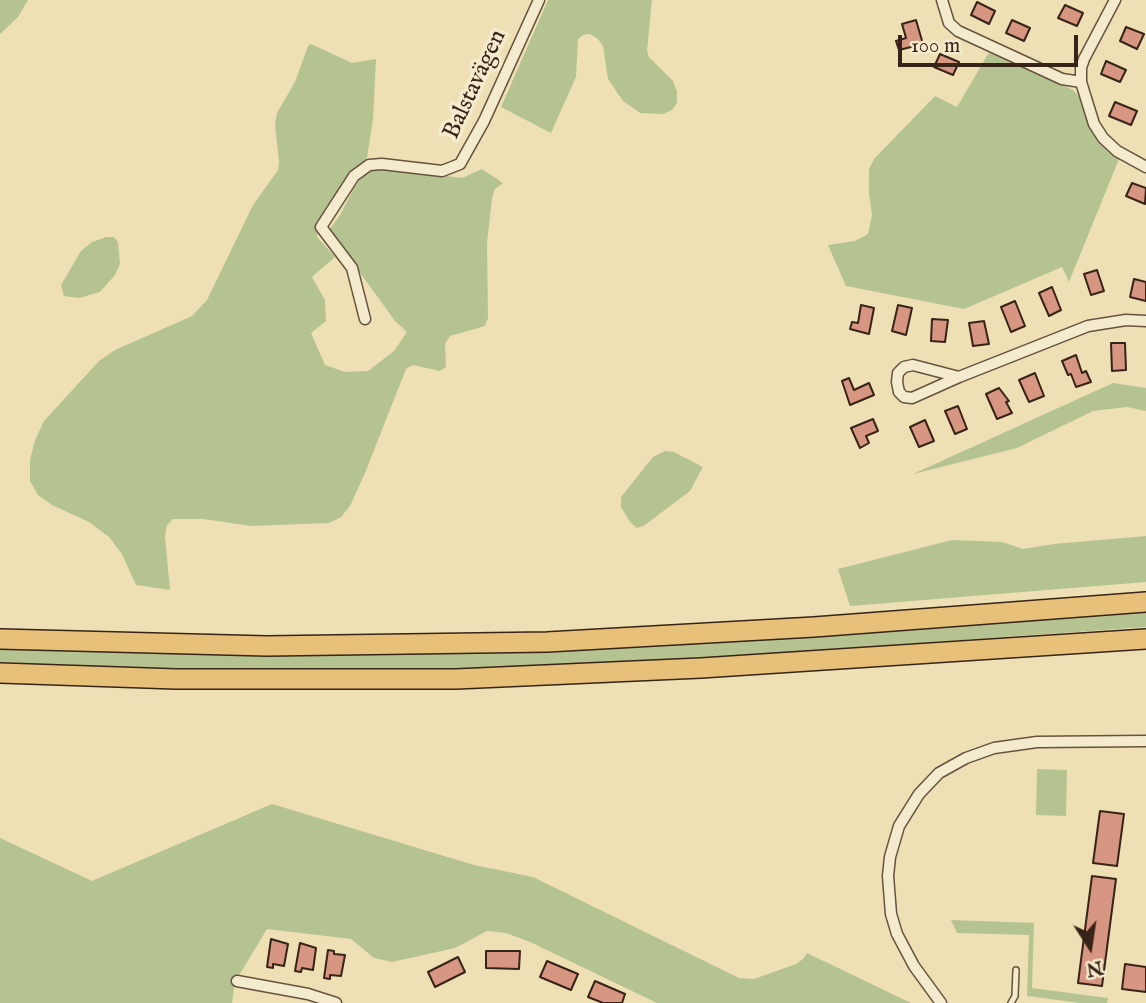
<!DOCTYPE html>
<meta charset="utf-8">
<style>
body{margin:0}
#map{position:relative;width:1146px;height:1003px;overflow:hidden;background:#eee0b4;font-family:"IM FELL English",serif}
canvas{display:block}
.north{position:absolute;left:1055px;top:912px;width:70px;height:70px;-webkit-text-stroke:5px #f4ebce;paint-order:stroke;rotate:168deg;font-size:19px;font-weight:700;line-height:28px;text-align:center;color:#382318}
.north::after{content:'';display:block;margin:auto;width:24px;height:32px;background:#382318;clip-path:polygon(50% 0,100% 100%,50% 72%,0 100%)}
.scale{position:absolute;left:898px;top:35px;width:180px;height:32px;box-sizing:border-box;border:4px solid #382318;border-top:0;padding-left:9px;font-size:21px;line-height:24px;white-space:nowrap;color:#382318;-webkit-text-stroke:5px #f4ebce;paint-order:stroke}
</style>
<div id="map">
<canvas width="1146" height="1003"></canvas>
<div class="north">N</div>
<div class="scale">100 m</div>
</div>
<script>
const c = document.querySelector('canvas').getContext('2d');
c.lineJoin = 'round';
function fill(path, color) { c.fillStyle = color; c.fill(path, 'evenodd'); }
const poly = rows => new Path2D(rows.map(r => 'M' + r).join(''));
function trace(path, color, width, dash) { c.strokeStyle = color; c.lineWidth = width; c.lineCap = dash ? 'butt' : 'round'; c.setLineDash(dash || []); c.stroke(path); }
function write(font, color, halo, rows, align = 'center') {
  c.font = font + ' "IM FELL English",serif'; c.lineWidth = 7; c.setLineDash([]); c.textBaseline = 'middle'; c.strokeStyle = halo; c.fillStyle = color; for (const [text, x, y, turn = 0] of rows) {
    c.save(); c.translate(x, y); c.rotate((+turn || 0) * Math.PI / 180); c.textAlign = isNaN(turn) ? turn : align; if (halo) c.strokeText(text, 0, 0); c.fillText(text, 0, 0); c.restore();
  }
}
const green = poly([
 [0,0,28,0,18,17,0,34],
 [548,0,652,0,647,51,649,57,673,81,677,92,677,103,672,110,663,114,640,113,623,101,608,79,603,46,598,39,590,34,583,35,578,39,576,77,551,133,501,107],
 [311,44,352,63,376,59,373,119,367,158,318,226,317,237,335,257,312,277,325,300,326,321,311,333,325,365,345,372,368,371,394,351,407,332,395,321,329,230,340,215,354,188,366,172,373,170,381,168,462,178,482,169,503,183,495,189,492,198,487,243,488,318,485,326,450,336,445,344,446,367,440,371,413,365,406,369,365,473,350,506,341,517,329,523,252,526,203,519,173,519,167,525,165,536,170,590,136,585,122,554,109,537,89,522,52,505,38,495,30,481,30,460,35,440,44,421,99,361,115,350,192,316,207,300,253,205,278,170,279,162,275,124,277,113,295,82,308,46],
 [990,53,1073,90,1080,98,1088,123,1097,138,1119,159,1069,282,1062,267,964,309,846,286,828,245,855,241,868,234,872,215,869,193,869,169,874,159,935,96,957,107,988,54],
 [106,237,114,237,118,242,120,264,115,275,100,292,79,298,64,296,61,285,81,251,92,242],
 [1113,383,1146,388,1146,411,1127,407,1093,411,1017,448,913,474],
 [665,451,674,452,703,467,690,491,645,525,637,528,630,522,621,507,621,497,653,457],
 [1146,536,1146,582,850,606,838,569,952,540,1002,542,1023,549,1054,544],
 [1146,611,1146,627,707,658,454,670,157,670,0,662,0,647,219,655,466,652],
 [1037,769,1067,770,1066,816,1036,815],
 [272,804,474,865,533,877,739,978,754,979,796,964,803,959,807,953,911,1003,657,1003,530,942,506,933,487,931,455,948,392,962,374,958,351,939,267,929,235,982,232,1003,0,1003,0,838,92,881],
 [951,920,1034,923,1032,988,1108,998,1107,1003,1080,1003,1027,996,1029,935,957,933]
]);
const building = poly([
 [977,2,995,11,989,24,971,15,977,2],
 [1065,5,1083,13,1077,26,1058,18,1065,5],
 [916,20,923,44,899,50,896,41,906,38,902,24,916,20],
 [1012,20,1030,28,1024,41,1006,33,1012,20],
 [1126,27,1144,34,1137,49,1120,41,1126,27],
 [940,54,959,62,953,75,934,67,940,54],
 [1106,61,1126,70,1120,82,1101,74,1106,61],
 [1115,102,1137,111,1131,125,1109,116,1115,102],
 [1132,183,1146,188,1145,204,1126,196,1132,183],
 [1097,270,1104,291,1091,295,1084,274,1097,270],
 [1134,279,1146,282,1146,301,1130,297,1134,279],
 [1052,287,1061,310,1049,316,1039,293,1052,287],
 [1015,301,1025,326,1011,332,1001,307,1015,301],
 [861,305,874,308,869,334,850,329,852,322,858,323,861,305],
 [898,305,912,308,906,335,892,331,898,305],
 [932,319,948,320,945,342,931,341,932,319],
 [984,321,989,344,973,346,969,323,984,321],
 [1111,343,1125,343,1126,370,1112,371,1111,343],
 [1076,355,1082,373,1086,371,1091,382,1076,387,1071,374,1068,375,1062,361,1076,355],
 [1035,373,1044,396,1029,402,1019,380,1035,373],
 [849,378,854,390,869,383,874,395,850,405,842,381,849,378],
 [999,388,1009,401,1006,402,1012,413,997,419,986,394,999,388],
 [958,406,967,429,955,434,945,411,958,406],
 [873,419,878,431,866,436,869,443,860,448,851,428,873,419],
 [925,420,934,441,919,447,910,427,925,420],
 [1100,811,1124,814,1117,866,1093,863,1100,811],
 [1092,876,1116,879,1102,986,1078,983,1092,876],
 [271,939,288,944,284,966,273,964,273,968,267,967,271,939],
 [300,943,316,948,313,970,302,968,301,972,295,971,300,943],
 [328,950,334,951,334,954,345,955,341,976,330,975,330,979,324,978,328,950],
 [486,951,520,951,519,969,486,968,486,951],
 [458,957,465,972,435,987,428,972,458,957],
 [547,961,578,974,571,990,540,977,547,961],
 [1125,964,1146,967,1146,992,1122,989,1125,964],
 [595,981,625,994,622,1003,603,1003,588,997,595,981]
]);
const service = poly([
 [1011,1003,1015,996,1016,970]
]);
const minor = poly([
 [942,0,949,23,958,31,1062,79,1081,82],
 [1115,0,1084,59,1081,68,1081,82,1094,124,1103,138,1117,151,1146,167],
 [365,319,352,268,321,227,354,176,369,165,382,164,442,171,460,164,484,121,539,0],
 [959,377,913,365,904,367,898,373,897,382,899,392,904,397,912,398,959,377,1088,326,1126,320,1146,321],
 [237,981,308,994,336,1003],
 [941,1003,914,966,897,934,891,914,888,876,890,857,899,826,919,794,939,773,966,758,994,748,1037,742,1146,741]
]);
const motorway = poly([
 [0,639,267,646,547,642,814,627,1146,602],
 [0,673,176,679,456,679,701,668,1146,639]
]);
const streetNames = [
 ["Balstavägen",476,85,-65]
];
fill(green, '#b5c390');
fill(building, '#d69681');
trace(building, '#382318', 2);
trace(service, '#66523f', 8);
trace(minor, '#66523f', 13);
trace(motorway, '#382318', 22);
trace(service, '#f4ebce', 5);
trace(minor, '#f4ebce', 10);
trace(motorway, '#e7c07a', 19);
write('24px', '#382318', '#f4ebce', streetNames);
</script>
